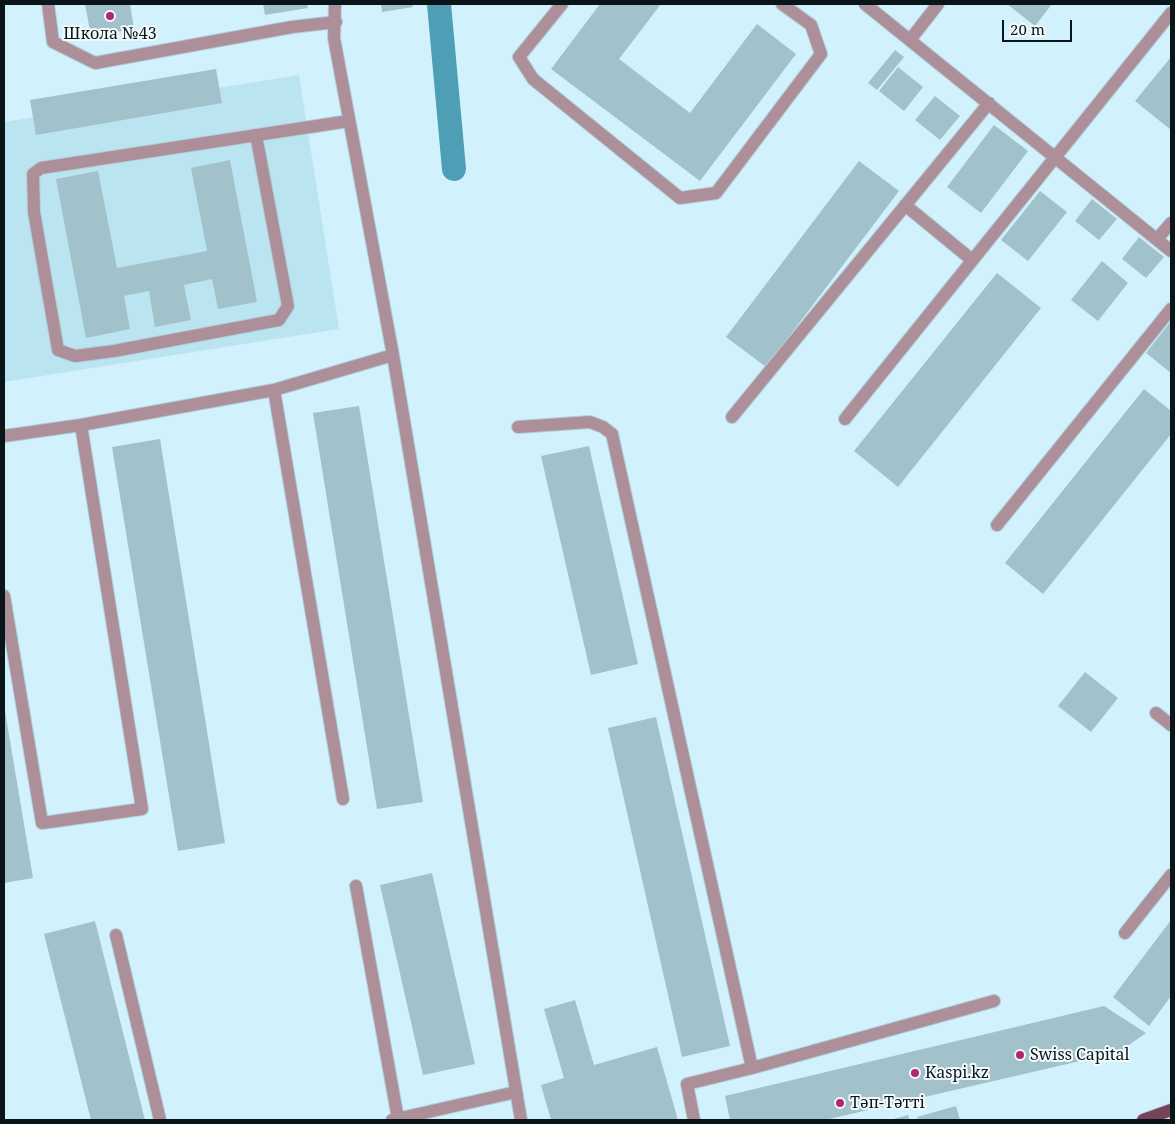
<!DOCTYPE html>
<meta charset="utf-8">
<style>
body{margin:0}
#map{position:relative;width:1175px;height:1124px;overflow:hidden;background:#d1f2fd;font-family:"Noto Serif",serif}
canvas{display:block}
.frame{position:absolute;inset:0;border:5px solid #091519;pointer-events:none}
.scale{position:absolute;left:1002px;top:20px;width:70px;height:22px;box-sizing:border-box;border:2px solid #091519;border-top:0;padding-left:6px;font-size:15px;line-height:18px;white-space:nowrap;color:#091519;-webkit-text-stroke:4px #f3fafc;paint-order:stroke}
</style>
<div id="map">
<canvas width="1175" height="1124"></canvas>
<div class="frame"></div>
<div class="scale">20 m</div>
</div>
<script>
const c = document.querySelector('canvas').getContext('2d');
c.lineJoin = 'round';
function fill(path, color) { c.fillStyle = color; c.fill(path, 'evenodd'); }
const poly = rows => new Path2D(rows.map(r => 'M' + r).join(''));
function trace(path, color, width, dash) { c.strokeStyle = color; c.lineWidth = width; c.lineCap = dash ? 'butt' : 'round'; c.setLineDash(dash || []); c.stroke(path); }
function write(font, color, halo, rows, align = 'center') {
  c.font = font + ' "Noto Serif",serif'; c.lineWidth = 4; c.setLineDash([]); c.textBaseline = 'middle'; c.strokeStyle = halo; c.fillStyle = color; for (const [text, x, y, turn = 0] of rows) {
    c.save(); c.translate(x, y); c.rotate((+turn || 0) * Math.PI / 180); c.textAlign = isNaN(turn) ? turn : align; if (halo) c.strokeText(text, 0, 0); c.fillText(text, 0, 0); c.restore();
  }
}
const built = poly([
 [299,75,339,329,4,382,4,122]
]);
const canal = poly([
 [439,4,454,169]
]);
const building = poly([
 [85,4,130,4,134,29,91,36],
 [263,4,307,4,308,8,265,15],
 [381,4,412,4,413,7,382,12],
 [600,4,661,4,619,59,690,113,757,24,796,54,700,181,551,69],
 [1007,4,1052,4,1035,26],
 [895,50,904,57,877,90,868,83],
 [1171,57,1171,130,1135,101],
 [898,67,923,87,904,111,879,91],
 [216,69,222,103,36,135,30,100],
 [935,96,960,116,940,140,915,120],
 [994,125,1028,151,981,213,947,187],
 [230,160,257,302,218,309,212,279,184,285,191,320,155,327,149,291,124,296,130,329,86,338,56,179,98,171,117,268,207,251,191,168],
 [859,161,899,191,766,367,726,337],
 [1040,191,1067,212,1028,261,1001,240],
 [1092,199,1117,219,1099,240,1075,221],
 [1139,237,1164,257,1146,278,1122,259],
 [1102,261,1128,283,1098,321,1071,300],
 [997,273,1041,308,898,487,854,451],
 [1171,321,1171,373,1146,353],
 [1144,389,1171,411,1171,434,1043,594,1005,563],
 [359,406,423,802,377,809,313,413],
 [160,439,225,843,178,851,112,447],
 [589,446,638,664,591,675,541,456],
 [1085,672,1118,698,1091,732,1058,706],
 [4,705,33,878,4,883],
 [656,717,730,1046,682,1057,608,728],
 [432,873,475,1064,423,1075,380,885],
 [1171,920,1171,996,1149,1026,1113,997],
 [95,921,145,1120,91,1120,44,934],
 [575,1000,594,1065,657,1047,678,1120,551,1120,541,1085,564,1078,544,1009],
 [1104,1006,1146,1033,1119,1052,825,1120,730,1120,725,1096],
 [956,1106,960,1120,918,1120,917,1117],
 [908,1115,910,1120,890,1120]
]);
const minor = poly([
 [48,4,53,42,95,63,292,27,336,22],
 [335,4,334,38,393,355,521,1120],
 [562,4,519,57,533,79,680,198,716,193,821,54,811,25,782,4],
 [865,4,1171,251],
 [910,40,938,4],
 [256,135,288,306,279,320,114,351,75,356,58,350,34,212,33,174,41,168,349,121],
 [905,205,972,260],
 [1157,239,1171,223],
 [274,390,343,799],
 [732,417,989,103],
 [845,419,1171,13],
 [518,427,590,422,603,427,612,434,752,1068],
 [4,436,81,425,274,390,393,355],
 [997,525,1171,309],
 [4,596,42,823,142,809,81,425],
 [1156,713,1171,725],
 [356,886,398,1119],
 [1125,933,1171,875],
 [116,935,160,1120],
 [392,1120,516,1092],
 [694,1120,687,1084,752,1068,994,1001]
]);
const major = poly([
 [1143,1120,1171,1110]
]);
const markers = [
 [110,16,5,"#af286d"],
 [1020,1055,5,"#af286d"],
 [915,1073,5,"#af286d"],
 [840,1103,5,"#af286d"]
];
const poiNames = [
 ["Школа №43",110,34,"center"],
 ["Swiss Capital",1030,1055],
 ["Kaspi.kz",925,1073],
 ["Тәп-Тәтті",850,1103]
];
fill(built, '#bbe4f1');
trace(canal, '#4e9fb5', 24);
fill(building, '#a1c1cb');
trace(minor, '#b1cfd9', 14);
trace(major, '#b1cfd9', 14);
trace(minor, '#ad8f9a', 12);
trace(major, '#754458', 12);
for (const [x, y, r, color] of markers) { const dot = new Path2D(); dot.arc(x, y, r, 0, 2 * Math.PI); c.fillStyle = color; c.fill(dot); trace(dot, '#f3fafc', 2); }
write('16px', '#091519', '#f3fafc', poiNames, 'left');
</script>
